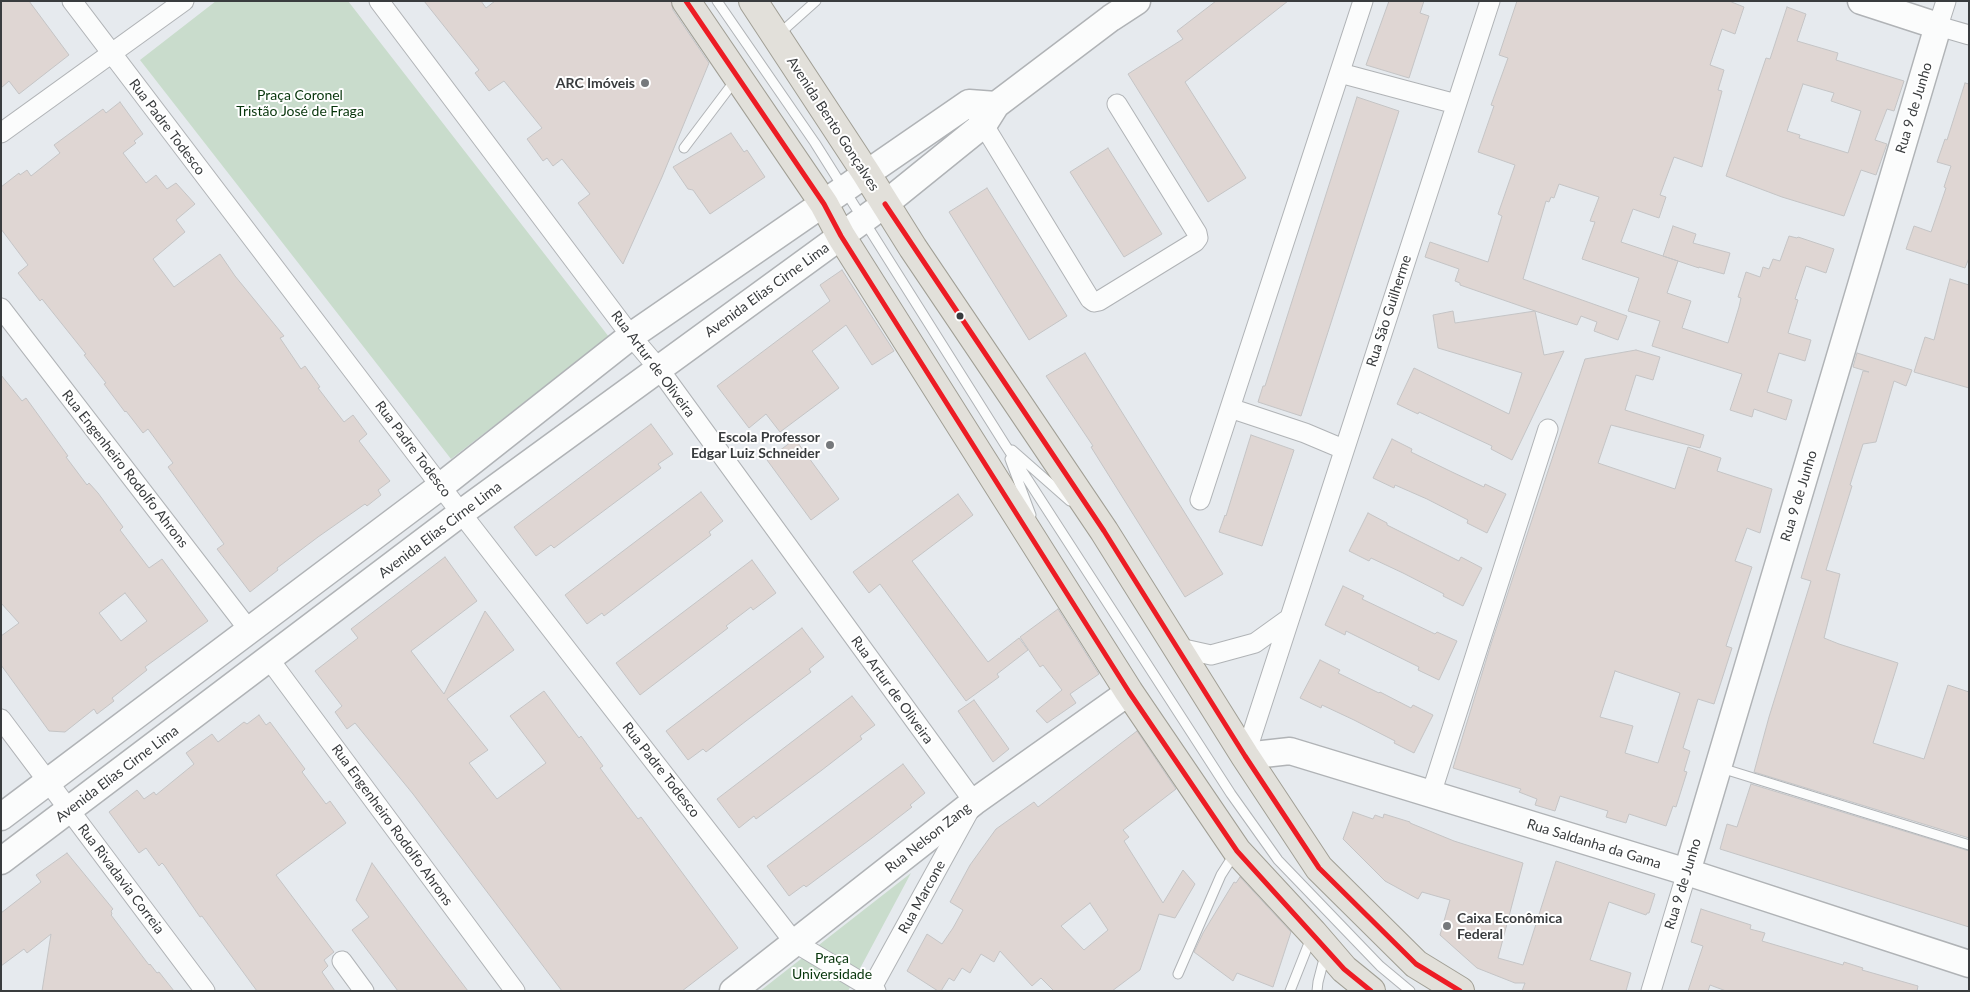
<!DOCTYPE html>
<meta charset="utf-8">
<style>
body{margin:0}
#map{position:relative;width:1970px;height:992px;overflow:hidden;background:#e6eaee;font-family:Lato,sans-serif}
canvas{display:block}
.frame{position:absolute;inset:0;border:2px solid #393c3e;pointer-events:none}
</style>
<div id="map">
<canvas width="1970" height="992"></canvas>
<div class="frame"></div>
</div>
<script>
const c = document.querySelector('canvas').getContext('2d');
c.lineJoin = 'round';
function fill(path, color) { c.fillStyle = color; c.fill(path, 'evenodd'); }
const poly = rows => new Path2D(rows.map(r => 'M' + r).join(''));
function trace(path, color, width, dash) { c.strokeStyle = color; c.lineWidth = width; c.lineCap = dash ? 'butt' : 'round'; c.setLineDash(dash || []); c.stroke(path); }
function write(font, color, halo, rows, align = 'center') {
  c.font = font + ' Lato,sans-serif'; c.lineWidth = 4; c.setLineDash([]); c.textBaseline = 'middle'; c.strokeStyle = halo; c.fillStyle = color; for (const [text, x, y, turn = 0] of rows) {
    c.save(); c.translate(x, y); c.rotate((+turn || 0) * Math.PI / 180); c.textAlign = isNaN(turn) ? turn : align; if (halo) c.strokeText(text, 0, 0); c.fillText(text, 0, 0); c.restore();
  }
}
const green = poly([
 [216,1,348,1,609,337,451,459,140,60],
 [911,873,848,991,760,991]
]);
const building = poly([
 [1,1,29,1,69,55,19,94,9,81,1,88,1,1],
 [424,1,481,1,486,8,495,1,671,1,673,10,709,63,662,177,623,264,578,203,590,194,562,159,553,166,547,158,543,161,527,139,542,128,504,81,489,91,475,73,479,70,424,1],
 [1216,1,1288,1,1185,82,1246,178,1208,202,1128,74,1183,39,1177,31,1216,1],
 [1389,1,1424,1,1420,13,1429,16,1409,78,1366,65,1389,1],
 [1517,1,1729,1,1744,7,1735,34,1722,29,1710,65,1724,70,1718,90,1722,91,1702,167,1674,157,1660,195,1666,197,1659,218,1633,209,1621,242,1678,261,1667,293,1691,301,1682,328,1728,343,1739,307,1741,298,1738,297,1746,272,1760,277,1763,267,1769,269,1773,259,1780,261,1789,236,1797,238,1798,237,1834,249,1826,273,1806,266,1795,299,1798,300,1788,333,1811,340,1805,361,1779,353,1767,392,1792,400,1786,420,1754,409,1752,417,1730,410,1742,374,1652,346,1660,321,1628,311,1639,278,1582,259,1595,222,1590,221,1599,197,1559,184,1554,198,1551,197,1549,202,1546,201,1523,279,1627,316,1618,340,1594,331,1597,322,1581,316,1577,325,1535,311,1544,355,1564,351,1512,460,1491,449,1492,446,1419,412,1418,414,1397,404,1414,368,1509,414,1522,373,1438,348,1433,315,1453,311,1455,323,1535,311,1460,285,1460,283,1455,281,1459,269,1425,257,1430,242,1488,262,1502,216,1498,214,1515,165,1478,152,1494,106,1491,105,1508,58,1499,55,1517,1],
 [1787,7,1806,14,1797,41,1838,53,1836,60,1904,81,1894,111,1887,109,1875,140,1887,144,1876,175,1861,170,1844,216,1782,197,1726,176,1766,58,1770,59,1787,7],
 [1803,84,1834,93,1831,101,1861,111,1848,153,1799,138,1800,135,1787,131,1803,84],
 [1965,83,1969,84,1969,258,1965,268,1906,249,1914,226,1931,232,1946,188,1944,187,1951,166,1937,162,1945,139,1947,140,1965,83],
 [1357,97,1399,111,1301,416,1258,402,1263,386,1265,386,1357,97],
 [120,102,143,134,134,141,136,143,123,153,146,183,156,175,167,189,176,183,195,204,176,220,185,232,153,259,174,287,220,254,235,276,284,336,280,338,301,369,305,366,320,387,318,388,344,422,353,415,367,434,359,441,390,481,378,490,381,495,367,506,365,504,318,537,277,568,278,570,250,592,217,549,224,544,168,467,173,463,148,429,143,433,126,411,125,412,104,384,106,383,84,355,86,354,42,299,40,301,18,273,28,265,1,229,1,187,19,173,20,175,27,170,31,176,60,153,54,145,103,109,106,113,120,102],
 [731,133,744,152,747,150,765,177,710,214,693,190,688,189,673,167,731,133],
 [1108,148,1162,234,1124,257,1070,172,1108,148],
 [987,188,1067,316,1029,340,949,212,987,188],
 [1673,226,1696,234,1693,243,1730,253,1724,274,1699,267,1699,268,1663,256,1673,226],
 [842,270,894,351,872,365,846,325,812,351,839,388,780,432,766,414,749,428,717,386,830,301,820,285,842,270],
 [1950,279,1969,285,1969,388,1914,372,1925,337,1934,340,1950,279],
 [1636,350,1660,357,1653,380,1636,375,1625,410,1704,435,1700,448,1611,425,1598,463,1675,489,1688,447,1721,458,1717,471,1772,489,1760,533,1747,528,1735,561,1752,567,1726,646,1732,648,1714,704,1698,699,1683,748,1690,751,1684,771,1687,772,1676,807,1673,806,1666,826,1629,814,1626,823,1606,817,1608,811,1560,796,1555,811,1535,805,1537,799,1519,792,1521,789,1453,768,1491,644,1585,359,1636,350],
 [1615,671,1680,693,1658,763,1625,753,1633,726,1600,717,1615,671],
 [1085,353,1223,574,1185,597,1091,447,1093,446,1046,376,1085,353],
 [1857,353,1912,370,1906,386,1894,381,1876,442,1863,444,1850,485,1852,486,1826,570,1840,574,1824,638,1839,644,1898,663,1873,743,1924,759,1948,685,1969,692,1969,838,1754,772,1769,717,1811,581,1801,578,1863,371,1869,372,1853,367,1857,353],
 [1,375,22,401,26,398,68,456,66,457,87,485,89,483,98,493,123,527,120,530,149,568,162,559,208,621,145,667,147,670,112,698,114,701,97,714,94,709,65,732,49,731,1,665,1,636,19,623,1,603,1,375],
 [125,593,147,621,121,641,99,613,125,593],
 [651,424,673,454,658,464,661,468,554,548,551,545,536,556,514,527,651,424],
 [1251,435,1294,450,1262,546,1219,532,1225,515,1226,516,1251,435],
 [795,439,839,499,811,520,767,460,795,439],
 [1392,439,1412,449,1411,452,1452,472,1484,487,1485,484,1506,494,1487,533,1467,523,1468,520,1427,499,1395,485,1394,488,1373,478,1392,439],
 [701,492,723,521,709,532,711,535,604,616,602,613,587,624,565,595,701,492],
 [958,494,973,515,912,561,988,662,1019,638,1028,650,997,674,999,677,966,701,880,584,869,593,853,572,958,494],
 [1368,513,1387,523,1387,525,1459,561,1461,557,1482,568,1463,606,1443,596,1444,594,1403,573,1371,558,1369,561,1349,551,1368,513],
 [445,557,477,601,411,651,444,694,485,611,514,650,447,699,488,750,469,763,497,799,546,763,510,716,544,691,579,738,581,736,603,766,600,768,638,819,641,817,738,948,682,991,562,991,413,794,355,723,347,729,335,712,342,706,315,671,358,638,351,629,445,557],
 [752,560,776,593,753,610,751,607,726,626,728,628,640,695,616,663,752,560],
 [1343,586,1364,596,1362,599,1435,634,1437,632,1457,641,1439,680,1418,670,1419,667,1346,631,1345,635,1325,625,1343,586],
 [1058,609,1099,674,1070,694,1076,703,1047,723,1036,711,1062,690,1043,665,1040,667,1020,637,1058,609],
 [802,628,824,657,809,669,811,672,746,721,706,752,703,749,688,760,666,731,802,628],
 [1320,660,1340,670,1338,673,1379,693,1380,692,1411,708,1413,705,1433,715,1414,753,1394,743,1395,741,1354,720,1322,705,1321,708,1300,698,1320,660],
 [852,696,875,725,860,736,862,739,822,770,756,819,754,816,739,828,717,799,852,696],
 [974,700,1009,749,993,762,958,711,974,700],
 [259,715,266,725,270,722,305,769,302,772,326,804,330,801,346,823,276,875,334,952,324,960,328,966,322,972,335,991,257,991,202,916,200,917,164,865,162,863,159,866,146,848,139,853,109,812,137,790,144,799,154,792,156,795,194,764,186,753,212,734,218,742,244,722,247,724,259,715],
 [1137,731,1176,789,1123,830,1129,837,1124,841,1163,903,1183,870,1195,884,1175,918,1159,914,1140,970,1112,991,1054,991,1041,978,1032,986,1000,951,994,962,981,954,970,973,962,968,954,981,949,978,941,991,938,991,907,971,927,934,942,944,953,928,963,910,950,902,970,865,996,829,1034,802,1038,807,1137,731],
 [1090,903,1108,930,1084,950,1061,926,1090,903],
 [903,764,925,793,910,805,912,807,872,838,806,887,804,885,789,896,767,866,903,764],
 [1751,784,1969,851,1969,927,1720,849,1727,824,1737,827,1751,784],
 [1353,812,1373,819,1375,815,1383,818,1384,814,1410,822,1410,823,1454,841,1523,863,1498,958,1523,965,1556,861,1655,894,1649,913,1647,913,1646,915,1609,902,1590,960,1631,973,1626,991,1522,991,1525,983,1515,983,1477,968,1440,935,1450,900,1422,892,1418,899,1385,881,1343,839,1353,812],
 [67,853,113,909,111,911,112,914,111,915,149,965,150,964,157,973,159,972,174,991,42,991,51,934,27,953,24,949,1,966,1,913,41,882,36,875,67,853],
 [372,863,427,937,468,991,398,991,380,967,352,930,369,917,356,900,372,863],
 [1240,877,1291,932,1273,987,1237,973,1233,981,1194,952,1203,933,1234,882,1236,883,1240,877],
 [1701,909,1751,925,1750,929,1765,933,1762,941,1843,965,1844,962,1863,968,1862,970,1918,986,1917,991,1726,991,1710,985,1708,991,1688,991,1703,946,1691,942,1701,909]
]);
const lane = poly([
 [717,1,815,143,1004,443,1231,794,1278,860,1380,966,1410,991],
 [778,35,816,1],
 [684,148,736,79],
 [1012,450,1070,501],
 [1010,459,1031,515],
 [1721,768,1969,845],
 [1178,974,1221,875,1235,853],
 [1290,991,1311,938],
 [1317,991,1318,982,1325,955]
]);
const street = poly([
 [72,1,461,513,794,942,876,991],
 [379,1,631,336,659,369,974,802,870,991],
 [1946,1,1938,26,1969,35],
 [1340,73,1456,104],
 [977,114,1090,299,1094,302,1099,301,1195,242,1198,238,1197,233,1117,104],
 [1,133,184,1],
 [1,308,249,630],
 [1230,408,1363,1],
 [1200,500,1230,408,1305,433,1343,449],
 [1175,647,1211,655,1255,643,1287,620],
 [269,659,515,991],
 [1,719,205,991],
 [1245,756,1490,1],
 [1431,794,1548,429],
 [342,961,364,991],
 [1651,991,1687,872]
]);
const secondary = poly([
 [1245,756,1290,751,1687,872,1969,964],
 [1,817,441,486,631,336,969,103,996,105],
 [1,861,461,513,885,204,984,124,996,105,1111,18,1137,1],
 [1687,872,1938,26,1861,1],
 [733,991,974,802,1129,692]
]);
const primary = poly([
 [686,1,824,204,841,236,1129,692,1237,851,1313,933,1344,969,1371,991],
 [753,1,866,173,913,248,1104,531,1245,756,1319,868,1416,964,1460,991]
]);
const bus1 = poly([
 [686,1,824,204,841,236,1129,692,1237,851,1344,969,1371,991],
 [885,204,1104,531,1245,756,1319,868,1416,964,1460,991]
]);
const markers = [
 [645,83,5,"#76797c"],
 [960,316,4.5,"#393c3e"],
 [830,445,5,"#76797c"],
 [1447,926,5,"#76797c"]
];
const poiNames = [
 ["ARC Imóveis",635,83],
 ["Escola Professor",820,437],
 ["Edgar Luiz Schneider",820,453],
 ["Caixa Econômica",1457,918,"left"],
 ["Federal",1457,934,"left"]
];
const parkNames = [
 ["Praça Coronel",300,95],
 ["Tristão José de Fraga",300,111],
 ["Praça",832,958],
 ["Universidade",832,974]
];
const streetNames = [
 ["Rua 9 de Junho",1914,108,-73],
 ["Avenida Bento Gonçalves",833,124,57],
 ["Rua Padre Todesco",167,127,53],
 ["Avenida Elias Cirne Lima",767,290,-36],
 ["Rua São Guilherme",1389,311,-72],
 ["Rua Artur de Oliveira",653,364,53],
 ["Rua Padre Todesco",413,449,53],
 ["Rua Engenheiro Rodolfo Ahrons",125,469,52],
 ["Rua 9 de Junho",1799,496,-73],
 ["Avenida Elias Cirne Lima",440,530,-37],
 ["Rua Artur de Oliveira",892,690,54],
 ["Rua Padre Todesco",661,770,52],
 ["Avenida Elias Cirne Lima",117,774,-37],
 ["Rua Engenheiro Rodolfo Ahrons",392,825,54],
 ["Rua Nelson Zang",928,838,-38],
 ["Rua Saldanha da Gama",1594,844,17],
 ["Rua Rivadavia Correia",121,879,53],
 ["Rua 9 de Junho",1683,884,-73],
 ["Rua Marcone",922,897,-61]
];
fill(green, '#c9dccc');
fill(building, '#dfd6d3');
trace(building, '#c4c4c5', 1);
trace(lane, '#b0b3b6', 11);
trace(street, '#b0b3b6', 21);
trace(secondary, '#b0b3b6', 29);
trace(primary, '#a19f95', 30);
trace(lane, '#fbfcfc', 9);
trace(street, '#fbfcfc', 19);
trace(secondary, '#fbfcfc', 26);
trace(primary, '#e2e0da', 28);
trace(bus1, '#ed1c24', 5);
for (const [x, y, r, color] of markers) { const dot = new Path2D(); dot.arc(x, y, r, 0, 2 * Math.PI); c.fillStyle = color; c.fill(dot); trace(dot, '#fff', 2); }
write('bold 14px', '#393c3e', '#fff', poiNames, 'right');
write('14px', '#07350b', '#fff', parkNames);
write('14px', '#393c3e', '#fff', streetNames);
</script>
